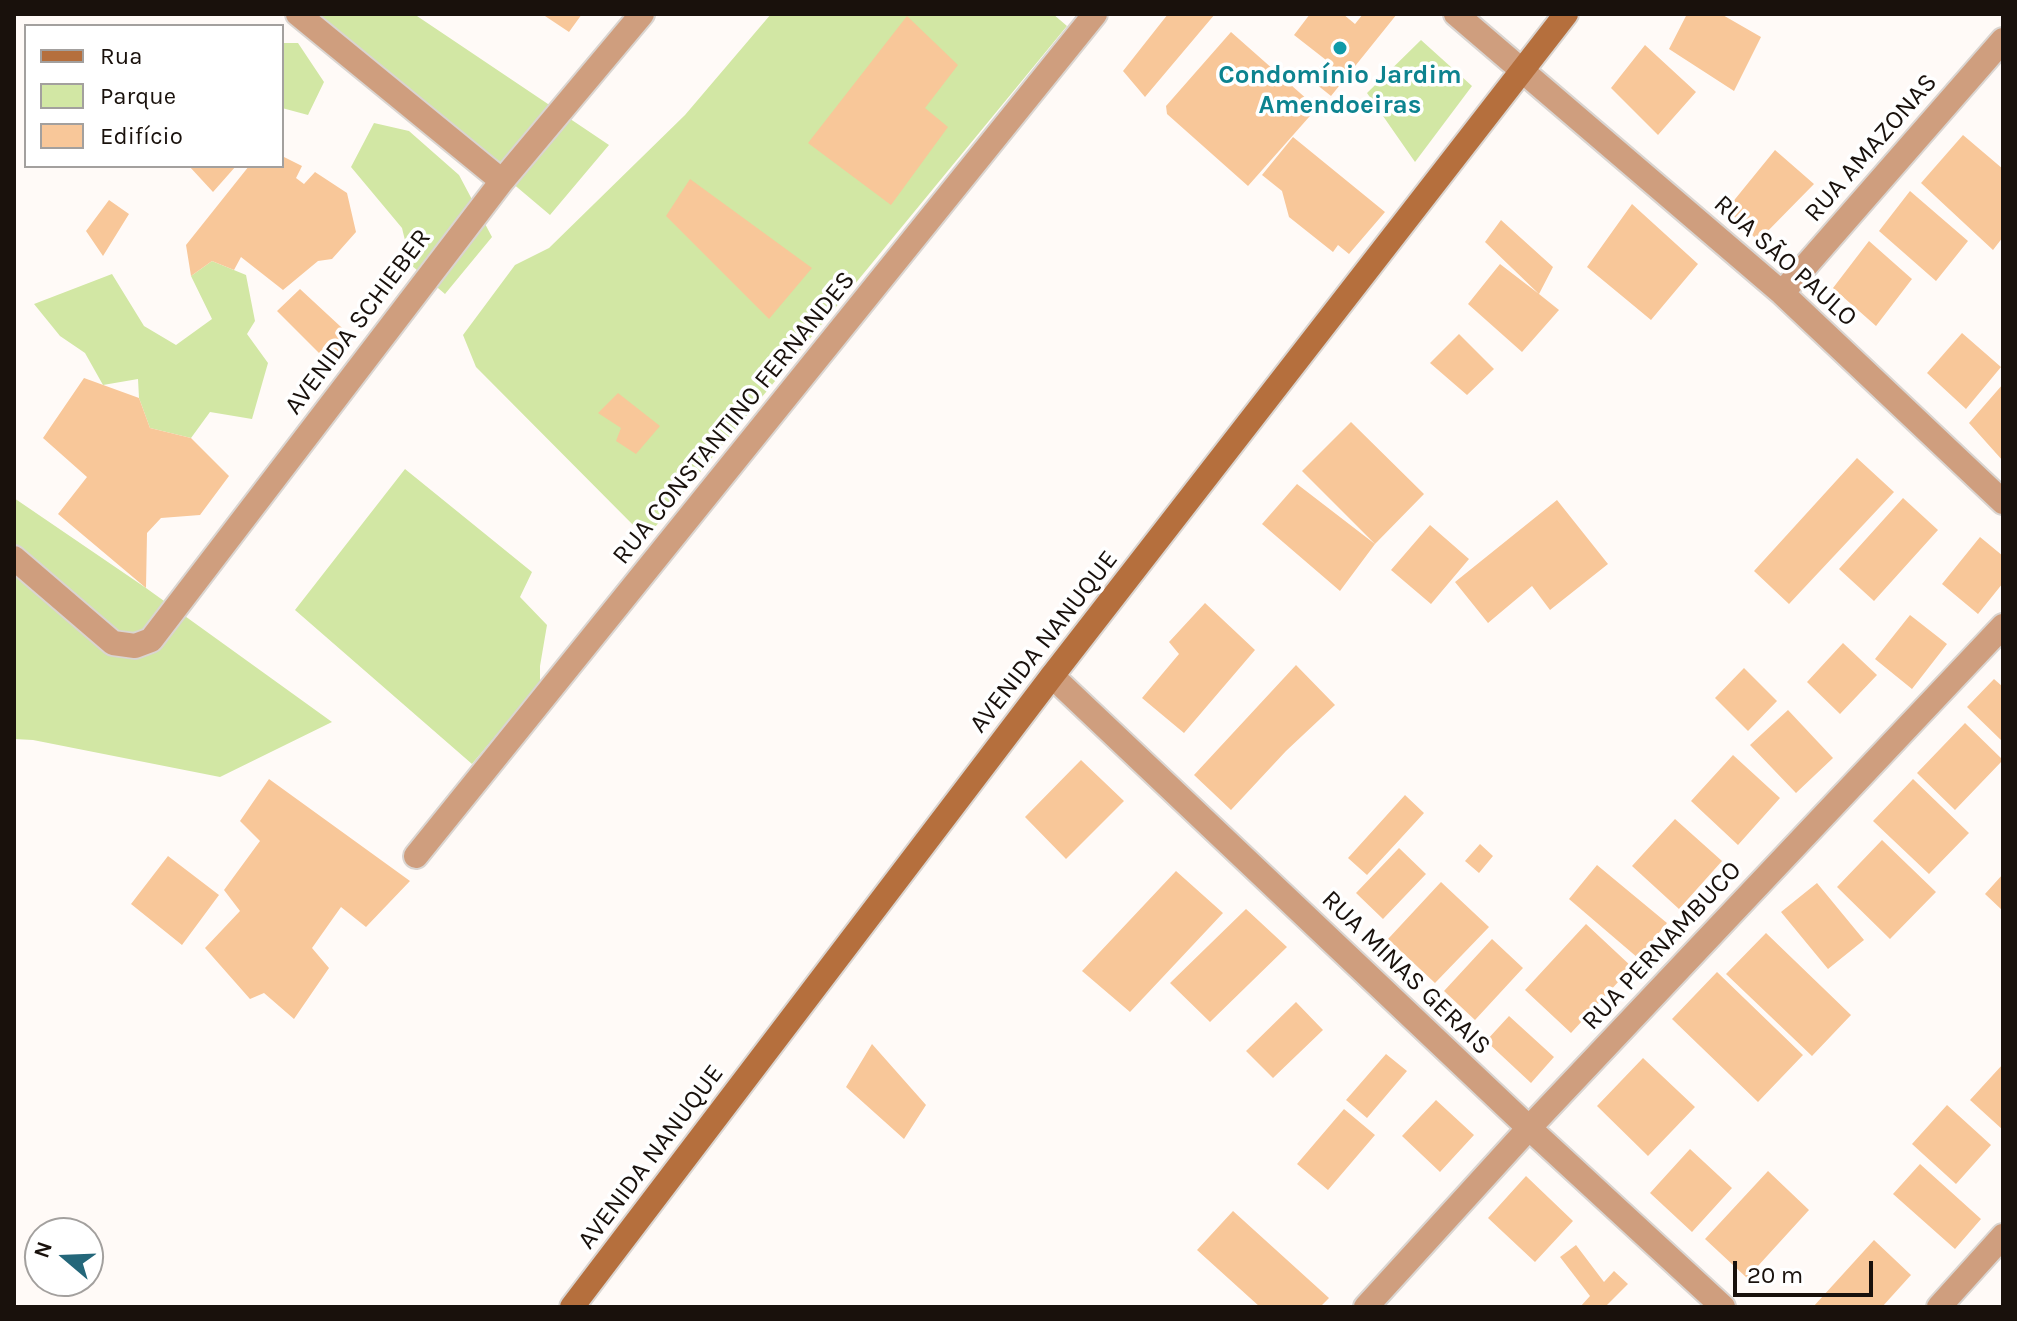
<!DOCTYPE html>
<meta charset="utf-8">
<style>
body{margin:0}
#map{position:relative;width:2017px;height:1321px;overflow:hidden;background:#fffaf7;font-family:Karla,sans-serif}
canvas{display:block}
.frame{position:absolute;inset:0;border:16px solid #19110c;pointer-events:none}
.legend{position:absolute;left:24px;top:24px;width:260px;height:144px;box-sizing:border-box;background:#fff;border:2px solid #a3a09e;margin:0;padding:10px 14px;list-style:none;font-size:24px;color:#19110c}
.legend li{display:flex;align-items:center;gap:16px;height:40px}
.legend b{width:40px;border:2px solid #a3a09e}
.north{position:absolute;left:24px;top:1217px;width:80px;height:80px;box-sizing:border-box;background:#fff;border:2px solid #a3a09e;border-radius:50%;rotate:289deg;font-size:22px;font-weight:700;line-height:32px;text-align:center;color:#19110c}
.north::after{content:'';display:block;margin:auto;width:28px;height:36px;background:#24677a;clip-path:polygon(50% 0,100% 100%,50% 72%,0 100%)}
.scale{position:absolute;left:1733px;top:1261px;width:140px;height:36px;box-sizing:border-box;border:4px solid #19110c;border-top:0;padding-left:10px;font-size:24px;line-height:28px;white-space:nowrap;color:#19110c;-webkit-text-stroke:6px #fff;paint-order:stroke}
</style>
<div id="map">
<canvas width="2017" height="1321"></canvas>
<div class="frame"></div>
<ul class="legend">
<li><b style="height:10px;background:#b56f3d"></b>Rua</li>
<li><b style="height:22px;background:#d2e7a4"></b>Parque</li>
<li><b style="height:22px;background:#f8c799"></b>Edifício</li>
</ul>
<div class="north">N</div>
<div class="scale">20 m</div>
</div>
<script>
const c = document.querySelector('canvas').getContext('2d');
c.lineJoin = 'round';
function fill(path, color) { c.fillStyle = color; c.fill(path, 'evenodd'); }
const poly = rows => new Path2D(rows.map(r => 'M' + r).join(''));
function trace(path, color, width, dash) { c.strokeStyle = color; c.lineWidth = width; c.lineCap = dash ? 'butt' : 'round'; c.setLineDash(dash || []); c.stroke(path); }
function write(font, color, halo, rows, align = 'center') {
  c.font = font + ' Karla,sans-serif'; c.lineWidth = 7; c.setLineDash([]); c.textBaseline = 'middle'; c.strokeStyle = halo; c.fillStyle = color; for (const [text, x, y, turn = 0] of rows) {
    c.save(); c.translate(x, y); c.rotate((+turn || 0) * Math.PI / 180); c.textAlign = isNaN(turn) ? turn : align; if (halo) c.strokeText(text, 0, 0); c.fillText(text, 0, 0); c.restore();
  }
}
const green = poly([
 [312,14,414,14,609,145,550,215],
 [771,14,1053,14,1067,26,646,538,476,367,463,335,515,265,549,248,685,115],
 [1421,40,1472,86,1415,162,1367,93],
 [282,43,298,43,324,82,308,115,282,108],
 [374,123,409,131,459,175,492,237,445,294,411,265,402,228,351,167],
 [212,261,246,275,255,321,247,334,268,363,252,419,210,412,191,438,150,428,139,398,138,379,103,385,85,353,60,336,34,304,112,274,144,326,176,345,212,319,191,276],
 [405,469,532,572,520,597,547,625,540,666,540,683,472,764,295,610],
 [14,498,146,588,332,722,220,777,33,740,14,739]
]);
const building = poly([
 [542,14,582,14,569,32],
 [1168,14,1215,14,1145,97,1123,71],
 [1310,14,1343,14,1355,24,1363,14,1397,14,1331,96,1311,80,1326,60,1294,35],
 [1687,14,1721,14,1761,37,1734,91,1669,49],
 [907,16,958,65,925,108,948,127,891,205,808,143],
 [1231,32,1317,108,1248,186,1167,114,1166,106],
 [1645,45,1696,92,1658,135,1611,88],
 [1963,135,2003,169,2003,237,1993,250,1921,183],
 [1293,137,1385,212,1349,254,1338,245,1333,252,1289,217,1282,191,1262,175],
 [1775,150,1814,184,1758,241,1727,209],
 [282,156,302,166,296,178,304,184,315,172,347,193,356,232,332,259,318,261,283,290,241,257,234,270,212,261,191,276,186,245,249,166,282,166],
 [189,166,236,166,213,192],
 [690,179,812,268,769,319,666,216],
 [1910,191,1968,241,1936,281,1879,231],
 [109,200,129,214,103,256,86,231],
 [1632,204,1698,264,1651,320,1587,267],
 [1501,220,1553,267,1539,294,1559,310,1522,352,1468,304,1500,264,1539,294,1485,242],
 [1869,241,1912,279,1876,326,1833,288],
 [300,289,354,339,329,363,277,311],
 [1962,333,2001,367,1966,409,1927,373],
 [1459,334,1494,369,1467,395,1430,363],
 [84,378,139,398,150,428,191,438,229,476,200,515,161,518,147,533,146,588,58,514,87,477,43,438],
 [2003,384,2003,461,1969,423],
 [618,393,660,426,636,454,616,441,621,428,598,413],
 [1351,422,1424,494,1375,544,1340,591,1262,524,1297,484,1375,544,1302,471],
 [1857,458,1894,492,1789,604,1754,571],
 [1903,498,1938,530,1874,601,1839,569],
 [1557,500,1608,564,1550,610,1532,586,1488,623,1455,582],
 [1430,525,1469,559,1431,604,1391,570],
 [1980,537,2003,556,2003,583,1978,614,1942,584],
 [1205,603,1255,650,1184,733,1142,698,1179,654,1169,642],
 [1910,615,1947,644,1912,689,1875,659],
 [1843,643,1877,675,1840,714,1807,682],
 [1296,665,1335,705,1286,751,1231,810,1194,775],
 [1744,668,1777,701,1748,731,1715,698],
 [1994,679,2003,687,2003,742,1967,707],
 [1788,710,1833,758,1796,793,1750,745],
 [1965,723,2003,760,1955,810,1917,773],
 [1733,755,1780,798,1738,845,1691,801],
 [1081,760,1124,801,1066,859,1025,817],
 [269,779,410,881,366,927,341,907,312,948,329,968,294,1019,264,993,250,999,205,948,240,911,224,890,260,841,240,821],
 [1913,779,1969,833,1929,874,1873,821],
 [1405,795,1424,813,1367,875,1348,858],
 [1675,819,1722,861,1679,909,1632,866],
 [1882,840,1936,892,1890,939,1837,887],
 [1480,844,1493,856,1479,873,1465,861],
 [1399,848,1426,874,1383,919,1356,893],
 [168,856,219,895,182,945,131,904],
 [1597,865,1667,923,1638,958,1569,899],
 [1176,871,1223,913,1130,1012,1082,971],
 [2003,874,2003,911,1985,894],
 [1441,882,1489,927,1435,983,1388,939],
 [1817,883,1864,940,1828,969,1781,912],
 [1246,909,1287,947,1210,1022,1170,983],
 [1586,924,1632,967,1571,1033,1525,990],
 [1766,933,1851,1015,1812,1056,1726,974],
 [1492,939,1523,968,1475,1020,1444,991],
 [1717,972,1803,1055,1758,1102,1672,1019],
 [1296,1002,1323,1030,1273,1078,1246,1051],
 [1509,1016,1554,1057,1531,1083,1486,1041],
 [872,1044,926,1105,904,1139,846,1087],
 [1386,1054,1407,1071,1367,1118,1346,1100],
 [1643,1058,1695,1107,1648,1156,1597,1106],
 [2003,1064,2003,1130,1970,1100],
 [1436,1100,1474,1135,1440,1172,1402,1136],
 [1947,1105,1991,1145,1956,1184,1912,1144],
 [1344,1109,1375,1135,1328,1190,1297,1164],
 [1690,1149,1732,1188,1692,1232,1650,1193],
 [1920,1164,1981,1219,1955,1249,1893,1194],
 [1768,1171,1809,1210,1747,1278,1705,1239],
 [1526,1176,1573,1221,1535,1262,1488,1218],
 [1233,1211,1329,1298,1320,1307,1260,1307,1197,1250],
 [1874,1240,1911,1275,1882,1307,1813,1307],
 [1576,1245,1604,1282,1614,1271,1628,1284,1605,1307,1580,1307,1590,1296,1560,1257]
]);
const street = poly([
 [298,14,502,181],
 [1456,14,1782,293,2003,502],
 [1782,293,2003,40],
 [14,558,113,643,135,646,151,640,502,181,642,14],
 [1052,676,1529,1128,1723,1307],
 [416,856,1095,14],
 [1366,1307,1529,1128,2003,626],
 [1939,1307,2003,1236]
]);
const secondary = poly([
 [572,1307,1052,676,1566,14]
]);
const markers = [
 [1340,48,8,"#0f9aa8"]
];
const cultureNames = [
 ["Condomínio Jardim",1340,76],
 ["Amendoeiras",1340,106]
];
const streetNames = [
 ["RUA AMAZONAS",1871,148,-49],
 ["RUA SÃO PAULO",1785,261,42],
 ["AVENIDA SCHIEBER",358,322,-53],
 ["RUA CONSTANTINO FERNANDES",734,418,-51],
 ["AVENIDA NANUQUE",1044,642,-52],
 ["RUA PERNAMBUCO",1662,946,-47],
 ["RUA MINAS GERAIS",1406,973,44],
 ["AVENIDA NANUQUE",651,1157,-53]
];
fill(green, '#d2e7a4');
fill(building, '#f8c799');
trace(street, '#dad5d1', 28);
trace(secondary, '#dad5d1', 28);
trace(street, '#cf9e7e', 24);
trace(secondary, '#b56f3d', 24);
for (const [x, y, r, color] of markers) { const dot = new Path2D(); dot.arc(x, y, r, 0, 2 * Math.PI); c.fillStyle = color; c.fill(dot); trace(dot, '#fff', 3); }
write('bold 26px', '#0d838f', '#fff', cultureNames);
write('26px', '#19110c', '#fff', streetNames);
</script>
